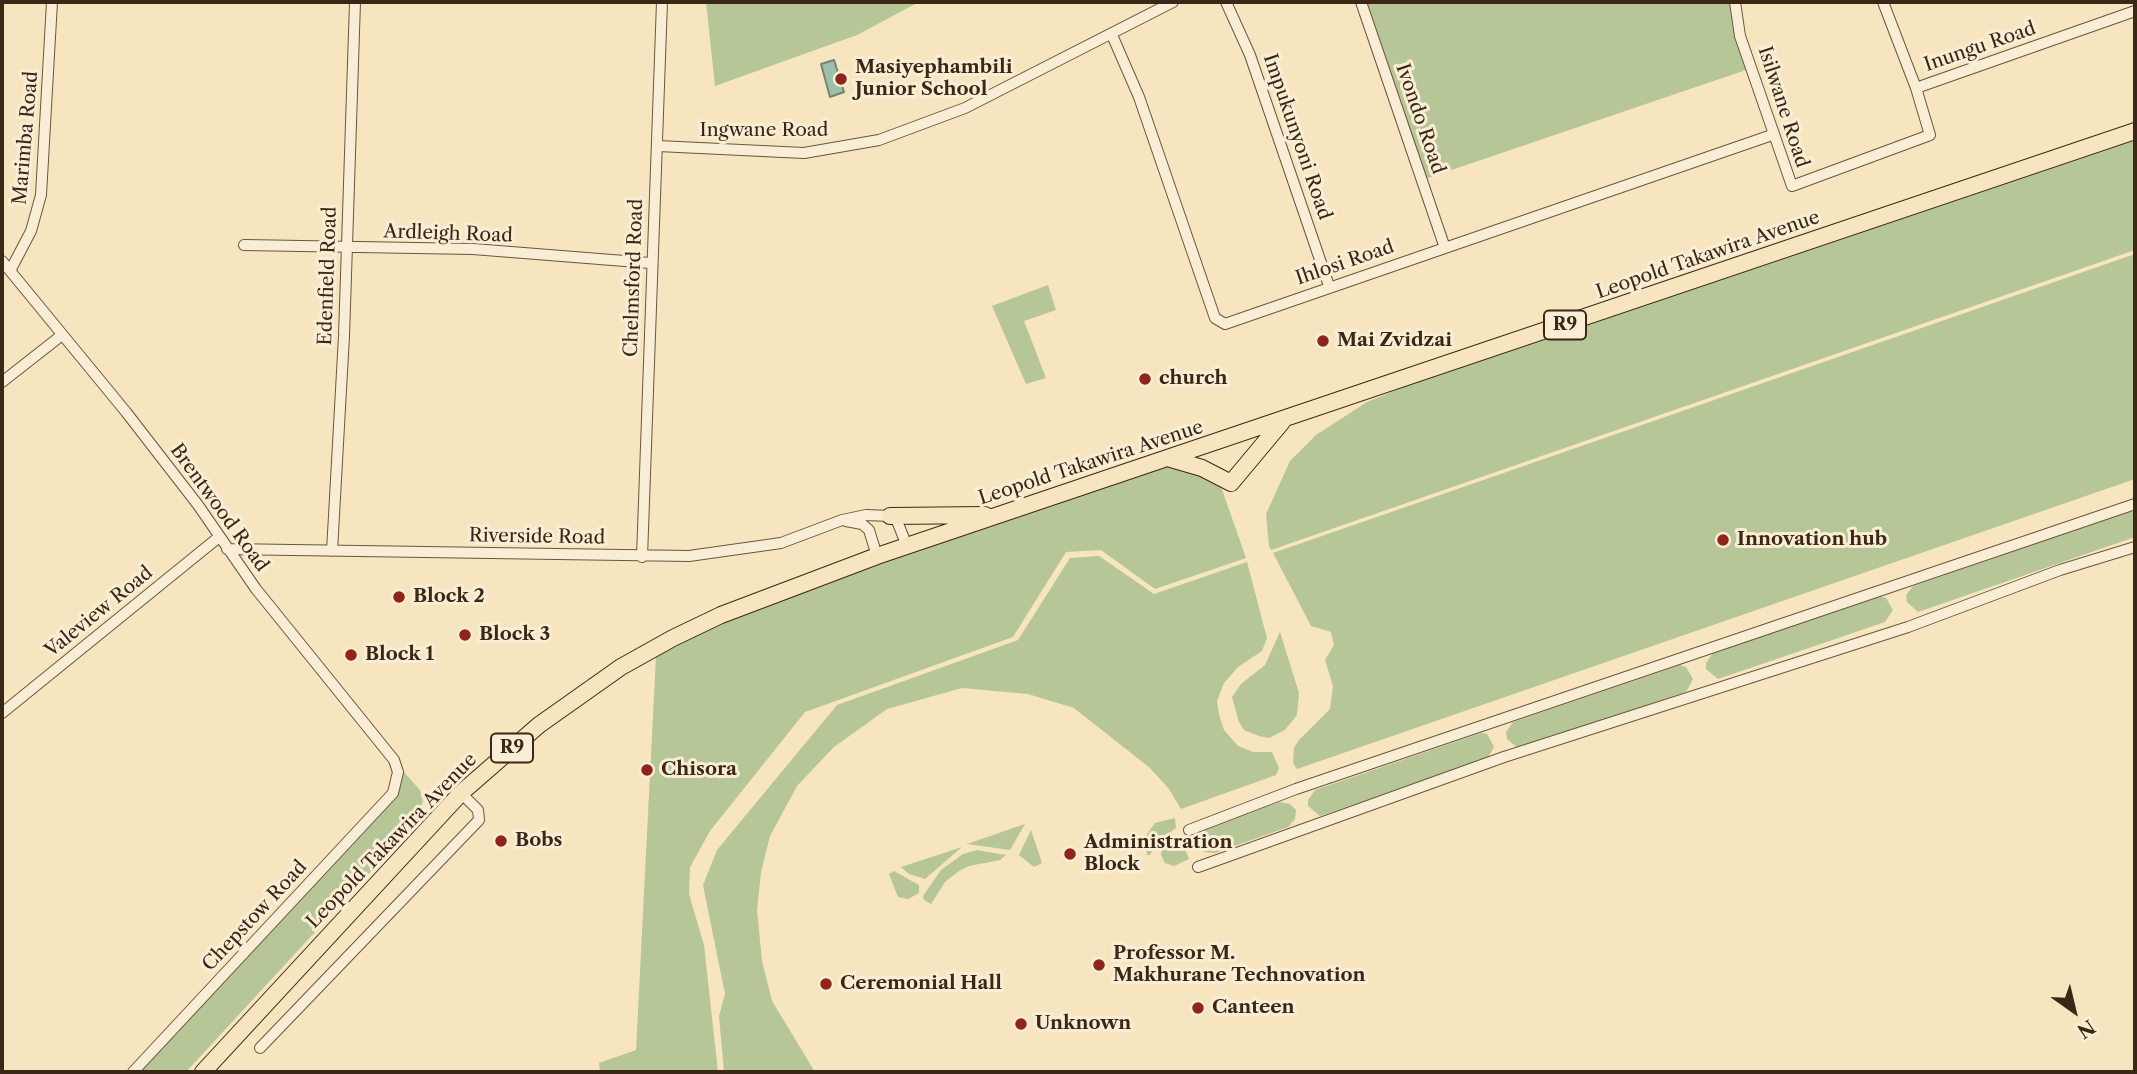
<!DOCTYPE html>
<style>
body{margin:0}
#map{position:relative;width:2137px;height:1074px;overflow:hidden;background:#f6e5be;font-family:"Libre Caslon Text",serif}
canvas{display:block}
.frame{position:absolute;inset:0;border:4px solid #3b2715;pointer-events:none}
.north{position:absolute;left:2039px;top:976px;width:70px;height:70px;-webkit-text-stroke:5px #f9eed5;paint-order:stroke;rotate:146deg;font-size:19px;font-weight:700;line-height:28px;text-align:center;color:#3b2715}
.north::after{content:'';display:block;margin:auto;width:24px;height:32px;background:#3b2715;clip-path:polygon(50% 0,100% 100%,50% 72%,0 100%)}
</style>
<div id="map">
<canvas width="2137" height="1074"></canvas>
<div class="frame"></div>
<div class="north">N</div>
</div>
<script>
const c = document.querySelector('canvas').getContext('2d');
c.lineJoin = 'round';
function fill(path, color) { c.fillStyle = color; c.fill(path, 'evenodd'); }
const poly = rows => new Path2D(rows.map(r => 'M' + r).join(''));
function trace(path, color, width, dash) { c.strokeStyle = color; c.lineWidth = width; c.lineCap = dash ? 'butt' : 'round'; c.setLineDash(dash || []); c.stroke(path); }
function write(font, color, halo, rows, align = 'center') {
  c.font = font + ' "Libre Caslon Text",serif'; c.lineWidth = 6; c.setLineDash([]); c.textBaseline = 'middle'; c.strokeStyle = halo; c.fillStyle = color; for (const [text, x, y, turn = 0] of rows) {
    c.save(); c.translate(x, y); c.rotate((+turn || 0) * Math.PI / 180); c.textAlign = isNaN(turn) ? turn : align; if (halo) c.strokeText(text, 0, 0); c.fillText(text, 0, 0); c.restore();
  }
}
const green = poly([
 [706,2,919,2,857,35,715,86],
 [1363,2,1730,2,1746,70,1425,179],
 [2135,138,2135,250,1271,550,1269,546,1266,514,1290,461,1316,435,1367,402,1441,372],
 [2135,254,2135,479,1297,769,1293,763,1294,748,1299,740,1330,709,1333,686,1325,660,1334,645,1331,632,1311,626,1273,553],
 [1048,285,1056,310,1024,321,1046,378,1026,384,992,306],
 [1181,465,1219,481,1246,558,1155,589,1101,550,1066,552,1013,637,805,712,710,831,690,867,689,894,704,945,718,1072,600,1072,599,1063,636,1050,656,657,721,623,860,570,1163,468],
 [2130,511,2135,512,2135,537,1918,612,1907,602,1906,595,1913,586],
 [1099,556,1154,594,1247,562,1267,638,1262,651,1238,667,1224,683,1217,701,1219,715,1224,730,1238,746,1253,752,1272,752,1279,768,1276,775,1181,809,1169,789,1150,768,1074,708,1028,694,962,688,887,709,834,747,797,786,770,836,761,872,757,910,762,961,772,1001,815,1072,724,1072,719,1016,725,994,703,885,717,850,837,705,1018,640,1070,558],
 [1879,596,1886,598,1893,610,1885,622,1718,679,1706,669,1706,663,1713,653],
 [1280,632,1299,693,1297,715,1285,730,1269,738,1259,736,1244,730,1239,722,1232,697,1241,684,1265,665],
 [1680,665,1686,667,1693,679,1686,692,1518,748,1507,739,1506,732,1513,722],
 [1481,733,1487,734,1494,747,1487,759,1320,816,1308,806,1308,800,1315,790],
 [403,771,420,790,423,802,409,830,186,1072,137,1072,397,794],
 [1280,802,1290,804,1296,810,1295,819,1288,827,1215,853,1204,852,1199,847,1199,836,1205,826],
 [1175,818,1176,828,1156,843,1150,855,1147,855,1145,837,1155,823],
 [1025,824,1010,850,967,844],
 [1031,830,1042,863,1034,867,1019,855],
 [1179,836,1189,859,1174,866,1165,863,1161,855,1162,846],
 [962,847,925,879,909,874,901,867],
 [977,850,1006,855,1000,860,969,866,959,871,945,882,931,904,924,900,923,896,941,870,963,854],
 [894,871,919,885,919,893,908,899,898,897,889,874]
]);
const water = poly([
 [834,60,844,92,830,97,821,64,834,60]
]);
const minor = poly([
 [1226,2,1250,55,1329,286],
 [1361,2,1445,248],
 [1735,2,1740,36,1792,186,1930,135,1916,88,1883,2],
 [1112,35,1139,97,1215,318,1225,324,1772,135],
 [1916,88,2135,11],
 [658,146,804,153,879,140,965,108,1173,2],
 [244,245,473,249,650,263],
 [2,261,126,412,198,505,256,589,394,760,398,772,393,793,133,1072],
 [10,271,31,231,41,195,52,2],
 [2,382,62,335],
 [846,521,862,524,869,530,877,556],
 [227,549,689,556,781,543,842,520,866,515,890,516,897,521,907,546],
 [332,551,344,336,355,2],
 [642,557,662,2],
 [2,713,219,537],
 [1189,830,1296,789,2135,504],
 [1198,867,1504,757,1908,627,2060,570,2135,547],
 [260,1048,479,820,478,810,461,793]
]);
const trunk = poly([
 [1171,459,1202,468,1231,483,1282,422],
 [890,516,985,515],
 [203,1072,461,793,539,725,621,667,673,638,721,615,877,556,2135,131]
]);
const markers = [
 [841,79,7,"#8f2418"],
 [1323,341,7,"#8f2418"],
 [1145,379,7,"#8f2418"],
 [1723,540,7,"#8f2418"],
 [399,597,7,"#8f2418"],
 [465,635,7,"#8f2418"],
 [351,655,7,"#8f2418"],
 [647,770,7,"#8f2418"],
 [501,841,7,"#8f2418"],
 [1070,854,7,"#8f2418"],
 [1099,965,7,"#8f2418"],
 [826,984,7,"#8f2418"],
 [1198,1008,7,"#8f2418"],
 [1021,1024,7,"#8f2418"]
];
const shields = [
 [1565,325,42],
 [512,748,42]
];
const shieldNames = [
 ["R9",1565,325],
 ["R9",512,748]
];
const streetNames = [
 ["Inungu Road",1980,47,-19],
 ["Isilwane Road",1783,107,72],
 ["Ivondo Road",1420,119,71],
 ["Ingwane Road",764,131],
 ["Impukunyoni Road",1297,137,71],
 ["Marimba Road",26,138,-85],
 ["Ardleigh Road",448,234,2],
 ["Leopold Takawira Avenue",1708,255,-19],
 ["Ihlosi Road",1345,263,-19],
 ["Edenfield Road",328,276,-88],
 ["Chelmsford Road",634,278,-88],
 ["Leopold Takawira Avenue",1091,463,-18],
 ["Brentwood Road",219,508,54],
 ["Riverside Road",537,537,1],
 ["Valeview Road",99,612,-39],
 ["Leopold Takawira Avenue",392,841,-46],
 ["Chepstow Road",255,916,-47]
];
const poiNames = [
 ["Masiyephambili",855,68],
 ["Junior School",855,90],
 ["Mai Zvidzai",1337,341],
 ["church",1159,379],
 ["Innovation hub",1737,540],
 ["Block 2",413,597],
 ["Block 3",479,635],
 ["Block 1",365,655],
 ["Chisora",661,770],
 ["Bobs",515,841],
 ["Administration",1084,843],
 ["Block",1084,865],
 ["Professor M.",1113,954],
 ["Makhurane Technovation",1113,976],
 ["Ceremonial Hall",840,984],
 ["Canteen",1212,1008],
 ["Unknown",1035,1024]
];
fill(green, '#b7c696');
fill(water, '#9ec0ab');
trace(water, '#76836f', 2);
trace(minor, '#6a563f', 12);
trace(trunk, '#3b2715', 18);
trace(minor, '#f9eed5', 10);
trace(trunk, '#f6e5be', 16);
for (const [x, y, r, color] of markers) { const dot = new Path2D(); dot.arc(x, y, r, 0, 2 * Math.PI); c.fillStyle = color; c.fill(dot); trace(dot, '#f9eed5', 2.5); }
for (const [x, y, w] of shields) { const box = new Path2D(); box.roundRect(x - w / 2, y - 14.5, w, 29, 5); c.fillStyle = '#f9eed5'; c.fill(box); trace(box, '#3b2715', 2); }
write('bold 18px', '#3b2715', null, shieldNames);
write('19px', '#3b2715', '#f9eed5', streetNames);
write('bold 19px', '#3b2715', '#f9eed5', poiNames, 'left');
</script>
